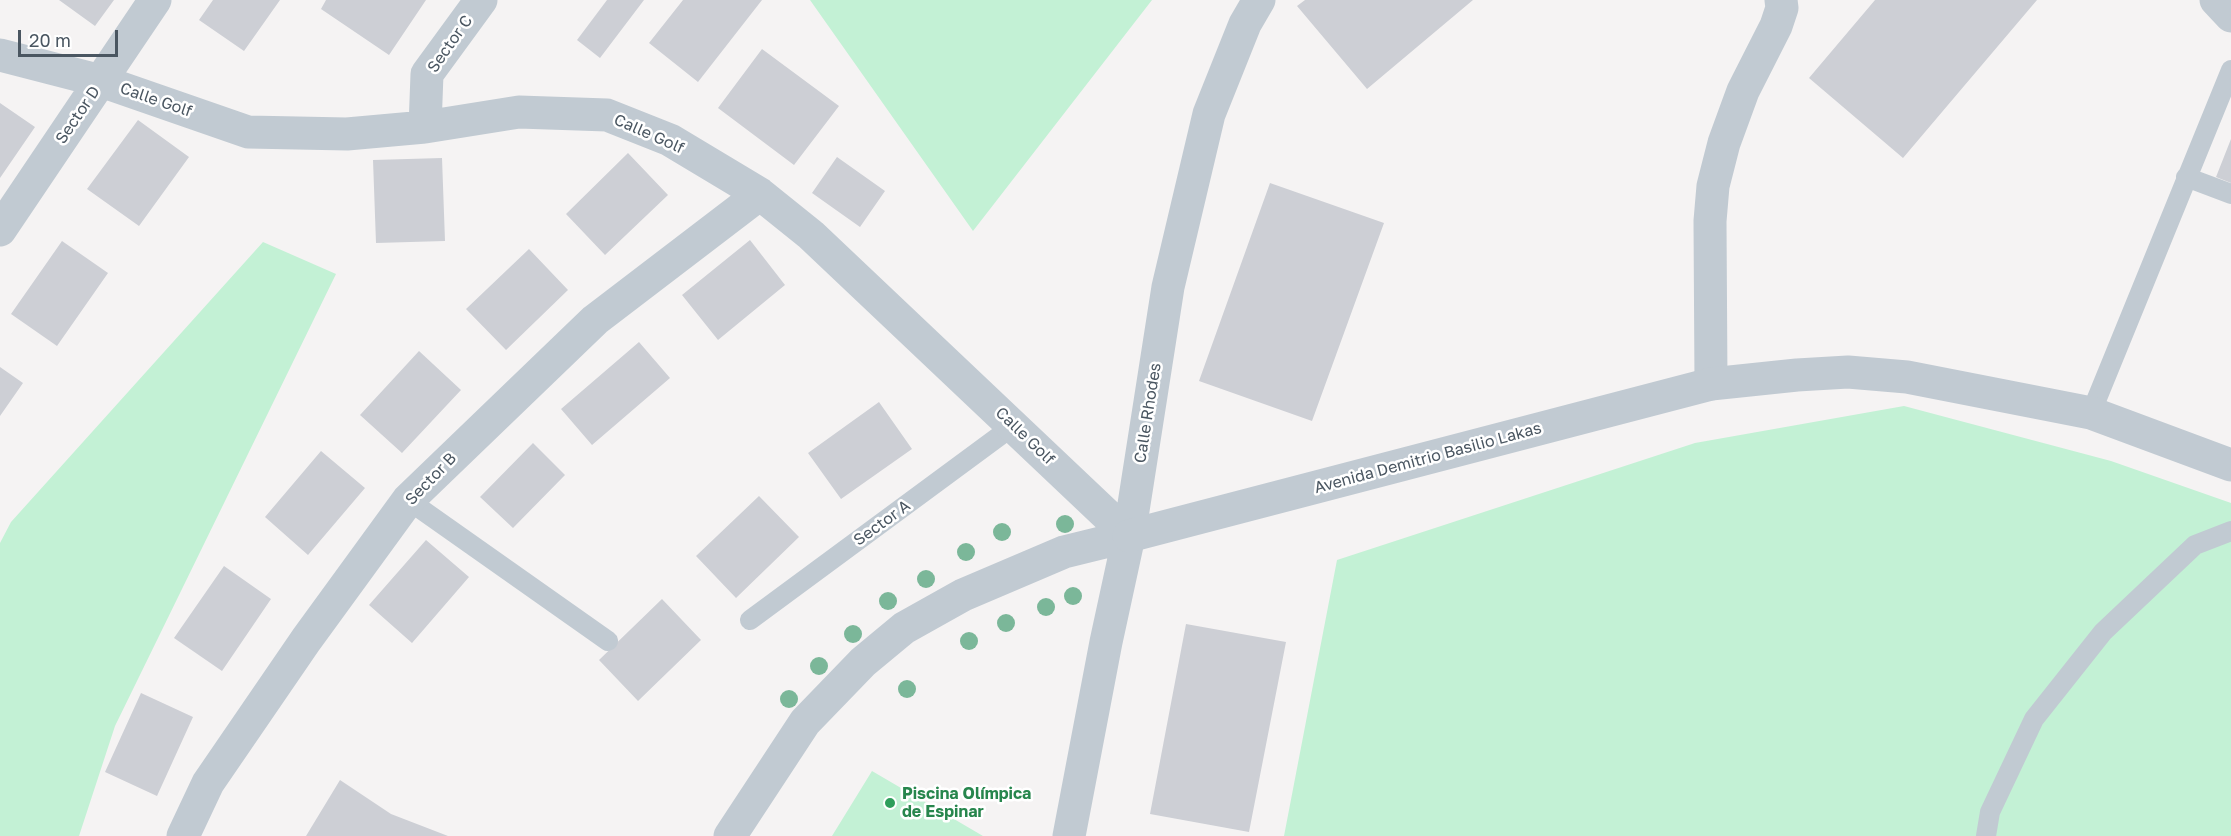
<!DOCTYPE html>
<meta charset="utf-8">
<style>
body{margin:0}
#map{position:relative;width:2231px;height:836px;overflow:hidden;background:#f5f3f3;font-family:"Golos Text",sans-serif}
canvas{display:block}
.scale{position:absolute;left:18px;top:30px;width:100px;height:27px;box-sizing:border-box;border:3px solid #4a5661;border-top:0;padding-left:8px;font-size:18px;line-height:21px;white-space:nowrap;color:#4a5661;-webkit-text-stroke:4px #fff;paint-order:stroke}
</style>
<div id="map">
<canvas width="2231" height="836"></canvas>
<div class="scale">20 m</div>
</div>
<script>
const c = document.querySelector('canvas').getContext('2d');
c.lineJoin = 'round';
function fill(path, color) { c.fillStyle = color; c.fill(path, 'evenodd'); }
const poly = rows => new Path2D(rows.map(r => 'M' + r).join(''));
function trace(path, color, width, dash) { c.strokeStyle = color; c.lineWidth = width; c.lineCap = dash ? 'butt' : 'round'; c.setLineDash(dash || []); c.stroke(path); }
function write(font, color, halo, rows, align = 'center') {
  c.font = font + ' "Golos Text",sans-serif'; c.lineWidth = 5; c.setLineDash([]); c.textBaseline = 'middle'; c.strokeStyle = halo; c.fillStyle = color; for (const [text, x, y, turn = 0] of rows) {
    c.save(); c.translate(x, y); c.rotate((+turn || 0) * Math.PI / 180); c.textAlign = isNaN(turn) ? turn : align; if (halo) c.strokeText(text, 0, 0); c.fillText(text, 0, 0); c.restore();
  }
}
const green = poly([
 [810,0,1152,0,973,231],
 [263,242,336,274,115,726,79,836,0,836,0,543,11,522],
 [1904,406,2111,461,2231,503,2231,836,1284,836,1337,560,1695,443],
 [872,771,983,836,832,836]
]);
const building = poly([
 [59,0,114,0,95,26],
 [213,0,280,0,244,51,199,20],
 [326,0,426,0,389,55,321,9],
 [607,0,644,0,600,58,577,40],
 [683,0,762,0,698,82,649,43],
 [1305,0,1473,0,1367,89,1297,6],
 [1875,0,2037,0,1903,158,1809,78],
 [762,49,839,106,794,165,718,108],
 [0,103,35,127,0,178],
 [138,120,189,157,139,226,87,189],
 [2231,139,2231,183,2216,177],
 [628,153,668,195,605,255,566,214],
 [837,157,885,191,860,227,812,193],
 [442,158,445,241,376,243,373,160],
 [1270,183,1384,223,1312,421,1199,381],
 [750,240,785,285,718,340,682,295],
 [62,241,108,273,57,346,11,314],
 [529,249,568,290,506,350,466,309],
 [639,342,670,378,592,445,561,409],
 [419,351,461,390,402,453,360,415],
 [0,367,23,383,0,416],
 [879,402,912,449,841,499,808,453],
 [533,443,565,475,513,528,480,497],
 [321,451,365,488,308,555,265,517],
 [759,496,799,537,736,598,696,556],
 [426,540,469,577,412,643,369,605],
 [224,566,271,599,222,671,174,638],
 [662,599,701,640,638,701,599,660],
 [1186,624,1286,642,1249,832,1150,814],
 [141,693,193,717,157,796,105,772],
 [340,780,391,814,448,836,306,836]
]);
const service = poly([
 [2186,177,2231,194],
 [2091,413,2231,70],
 [408,500,608,641],
 [750,620,1013,426],
 [1986,836,1990,812,2034,719,2103,632,2195,545,2231,531]
]);
const minor = poly([
 [2216,0,2231,16],
 [0,55,101,81,248,132,347,134,425,127,519,112,607,115,670,140,760,194,811,235,1129,536],
 [425,127,427,74,481,0],
 [0,230,155,0],
 [1711,384,1710,221,1713,186,1724,143,1743,91,1776,26,1782,8,1781,0],
 [183,836,208,783,306,640,408,500,595,320,760,194],
 [730,836,805,722,863,662,904,628,963,595,1064,552,1129,536],
 [1069,836,1106,642,1129,536,1168,287,1209,114,1245,24,1259,0]
]);
const tertiary = poly([
 [1129,536,1711,384,1797,375,1848,372,1907,377,2091,413,2231,465]
]);
const trees = [
 [1065,524],
 [1002,532],
 [966,552],
 [926,579],
 [1073,596],
 [888,601],
 [1046,607],
 [1006,623],
 [853,634],
 [969,641],
 [819,666],
 [907,689],
 [789,699]
];
const markers = [
 [890,803,6,"#2e9e5b"]
];
const streetNames = [
 ["Sector C",450,44,-55],
 ["Calle Golf",156,100,19],
 ["Sector D",78,115,-56],
 ["Calle Golf",649,134,24],
 ["Calle Rhodes",1148,413,-81],
 ["Calle Golf",1025,436,44],
 ["Avenida Demitrio Basilio Lakas",1428,458,-15],
 ["Sector B",431,479,-46],
 ["Sector A",882,523,-36]
];
const leisureNames = [
 ["Piscina Olímpica",902,794],
 ["de Espinar",902,812]
];
fill(green, '#c3f1d5');
fill(building, '#cdcfd5');
trace(service, '#c1cad2', 20);
trace(minor, '#c1cad2', 33);
trace(tertiary, '#c1cad2', 33);
c.fillStyle = '#7bb799';
for (const [x, y] of trees) { c.beginPath(); c.arc(x, y, 9, 0, 2 * Math.PI); c.fill(); }
for (const [x, y, r, color] of markers) { const dot = new Path2D(); dot.arc(x, y, r, 0, 2 * Math.PI); c.fillStyle = color; c.fill(dot); trace(dot, '#fff', 2); }
write('16px', '#4a5661', '#fff', streetNames);
write('bold 16px', '#27864d', '#fff', leisureNames, 'left');
</script>
